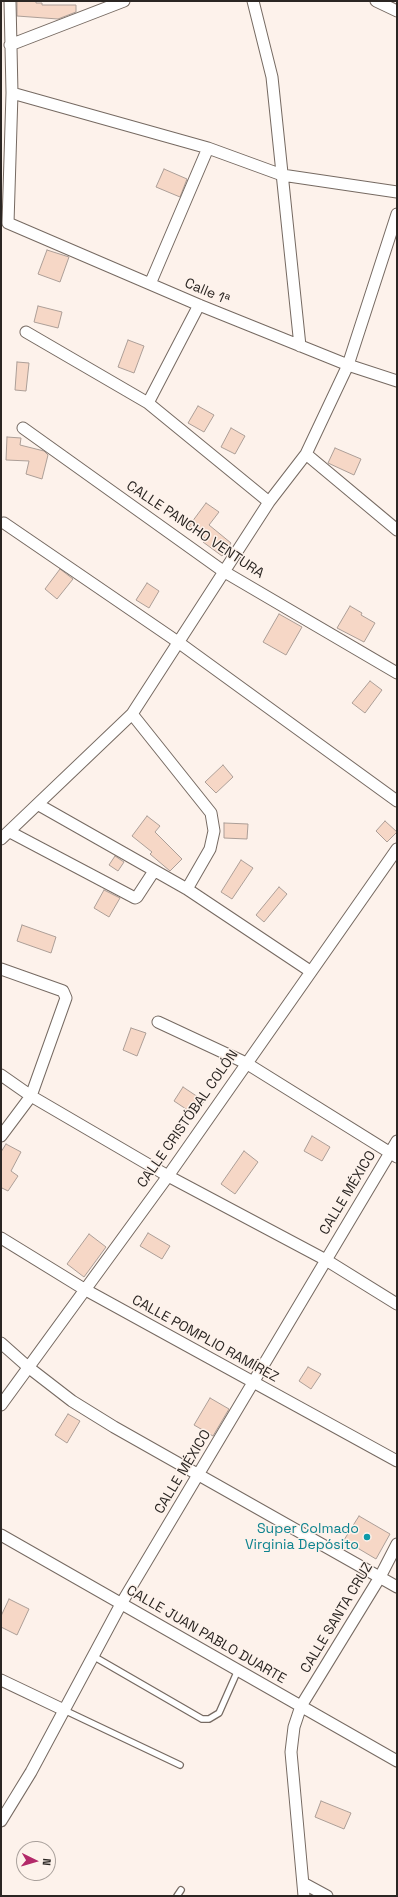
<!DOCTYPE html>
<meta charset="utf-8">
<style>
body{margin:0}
#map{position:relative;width:398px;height:1897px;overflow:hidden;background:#fdf2eb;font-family:"Space Grotesk",sans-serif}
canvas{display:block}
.frame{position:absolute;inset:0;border:2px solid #2b2623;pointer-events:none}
.north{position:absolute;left:16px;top:1841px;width:40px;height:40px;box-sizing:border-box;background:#fdf2eb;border:1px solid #a9a09b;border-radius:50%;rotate:95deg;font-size:11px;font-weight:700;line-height:16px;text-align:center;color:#2b2623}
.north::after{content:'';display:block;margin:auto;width:14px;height:18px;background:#b32969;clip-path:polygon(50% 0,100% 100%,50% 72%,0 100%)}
</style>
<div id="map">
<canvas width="398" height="1897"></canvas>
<div class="frame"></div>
<div class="north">N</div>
</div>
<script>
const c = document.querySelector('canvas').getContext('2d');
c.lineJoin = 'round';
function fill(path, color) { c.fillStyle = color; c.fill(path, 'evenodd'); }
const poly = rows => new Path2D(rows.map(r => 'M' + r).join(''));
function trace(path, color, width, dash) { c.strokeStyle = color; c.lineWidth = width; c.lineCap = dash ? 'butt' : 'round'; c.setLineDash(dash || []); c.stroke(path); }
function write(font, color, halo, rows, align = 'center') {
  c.font = font + ' "Space Grotesk",sans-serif'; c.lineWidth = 3; c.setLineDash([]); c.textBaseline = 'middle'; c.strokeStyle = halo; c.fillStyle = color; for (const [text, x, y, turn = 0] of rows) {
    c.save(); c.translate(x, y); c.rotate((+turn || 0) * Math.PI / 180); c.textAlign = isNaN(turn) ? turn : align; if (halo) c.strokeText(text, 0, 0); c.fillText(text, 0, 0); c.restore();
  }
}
const building = poly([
 [17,1,36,1,36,3,42,3,42,5,76,5,76,12,58,19,17,16,17,1],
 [164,169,187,179,180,197,156,187,164,169],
 [47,250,69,257,60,282,38,274,47,250],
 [38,306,62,312,58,328,34,322,38,306],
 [128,340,144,346,134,373,118,367,128,340],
 [17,362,29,363,26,391,15,390,17,362],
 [198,406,214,415,204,432,188,423,198,406],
 [231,428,245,436,235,454,221,447,231,428],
 [7,437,21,438,20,445,44,451,48,455,42,479,26,474,29,461,6,460,7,437],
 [335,448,361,459,354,475,328,463,335,448],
 [206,503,219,512,209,525,231,543,222,556,203,542,206,539,189,526,206,503],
 [60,569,73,579,57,599,45,589,60,569],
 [147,583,159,591,149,608,136,600,147,583],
 [350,606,362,613,361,615,375,623,364,642,337,628,350,606],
 [279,614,302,627,286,655,263,642,279,614],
 [370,681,382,690,365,713,352,703,370,681],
 [223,765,233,777,216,793,205,782,223,765],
 [147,816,160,826,155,832,182,859,170,871,150,854,152,852,132,836,147,816],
 [385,821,397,832,387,842,376,831,385,821],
 [224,823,248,824,247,839,224,838,224,823],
 [115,856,124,862,118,871,109,865,115,856],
 [241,860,253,868,232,899,221,892,241,860],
 [279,887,287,894,264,922,256,915,279,887],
 [104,890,120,898,109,917,94,908,104,890],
 [22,925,56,937,51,953,17,941,22,925],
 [131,1028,146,1033,137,1056,123,1050,131,1028],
 [183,1087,204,1101,195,1115,174,1101,183,1087],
 [312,1136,330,1147,322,1161,304,1151,312,1136],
 [6,1144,21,1152,11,1171,18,1176,8,1191,2,1188,1,1190,1,1152,6,1144],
 [244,1151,258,1162,235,1194,221,1184,244,1151],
 [148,1233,170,1246,162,1259,140,1246,148,1233],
 [89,1234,106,1247,84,1277,67,1264,89,1234],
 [308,1367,321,1374,311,1389,299,1381,308,1367],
 [210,1398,229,1409,213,1436,194,1425,210,1398],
 [68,1414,80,1421,67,1443,55,1435,68,1414],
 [359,1516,390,1534,376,1559,344,1540,359,1516],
 [9,1599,29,1609,17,1635,1,1627,1,1616,9,1599],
 [321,1801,351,1813,344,1829,315,1817,321,1801]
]);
const service = poly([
 [93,1656,202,1719,209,1719,219,1713,238,1670],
 [64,1710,180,1765],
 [177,1896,181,1890]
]);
const minor = poly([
 [10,1,12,93,8,223,199,305,348,365,397,381],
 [253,1,272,77,300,346],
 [376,1,397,11],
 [10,45,124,1],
 [12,93,208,148,282,175,397,192],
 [150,284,208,148],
 [26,332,148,403,269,502],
 [148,403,199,305],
 [23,428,223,571,397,673],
 [306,454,397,530],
 [4,523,178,642,397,801],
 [132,714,211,813,214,831,210,849,187,889],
 [39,805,187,889,310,971],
 [10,832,135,898,137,897,154,871],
 [1,839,132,714,269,502,306,454,348,365,397,214],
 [1,969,63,991,66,998,31,1096,1,1136],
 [158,1022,246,1063,397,1157],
 [1,1075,31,1096,168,1176,326,1260,397,1304],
 [1,1238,84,1289,397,1461],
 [1,1343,28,1367,72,1401,114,1427,397,1587],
 [1,1405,168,1176,397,849],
 [1,1535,397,1761],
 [1,1680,64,1710],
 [1,1821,31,1772,121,1604,397,1141],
 [303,1883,327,1896],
 [304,1896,291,1752,294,1727,301,1706,380,1577,397,1544]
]);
const markers = [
 [367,1537,4,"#0f9aa8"]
];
const streetNames = [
 ["Calle 1ª",207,292,23],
 ["CALLE PANCHO VENTURA",195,530,34],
 ["CALLE CRISTÓBAL COLÓN",188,1119,-55],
 ["CALLE MÉXICO",348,1193,-59],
 ["CALLE POMPLIO RAMÍREZ",205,1339,29],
 ["CALLE MÉXICO",183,1472,-59],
 ["CALLE SANTA CRUZ",337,1618,-59],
 ["CALLE JUAN PABLO DUARTE",206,1635,30]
];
const cultureNames = [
 ["Super Colmado",359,1529],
 ["Virginia Depósito",359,1545]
];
fill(building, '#f6d7c6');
trace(building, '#ac9e97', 1);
trace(service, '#766a62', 8);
trace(minor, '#766a62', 13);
trace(service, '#fff', 5.5);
trace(minor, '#fff', 11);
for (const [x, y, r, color] of markers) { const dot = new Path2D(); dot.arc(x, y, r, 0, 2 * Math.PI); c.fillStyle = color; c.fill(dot); trace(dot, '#fdf2eb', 1.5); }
write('14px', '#2b2623', '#fdf2eb', streetNames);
write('14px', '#0d838f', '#fdf2eb', cultureNames, 'right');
</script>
